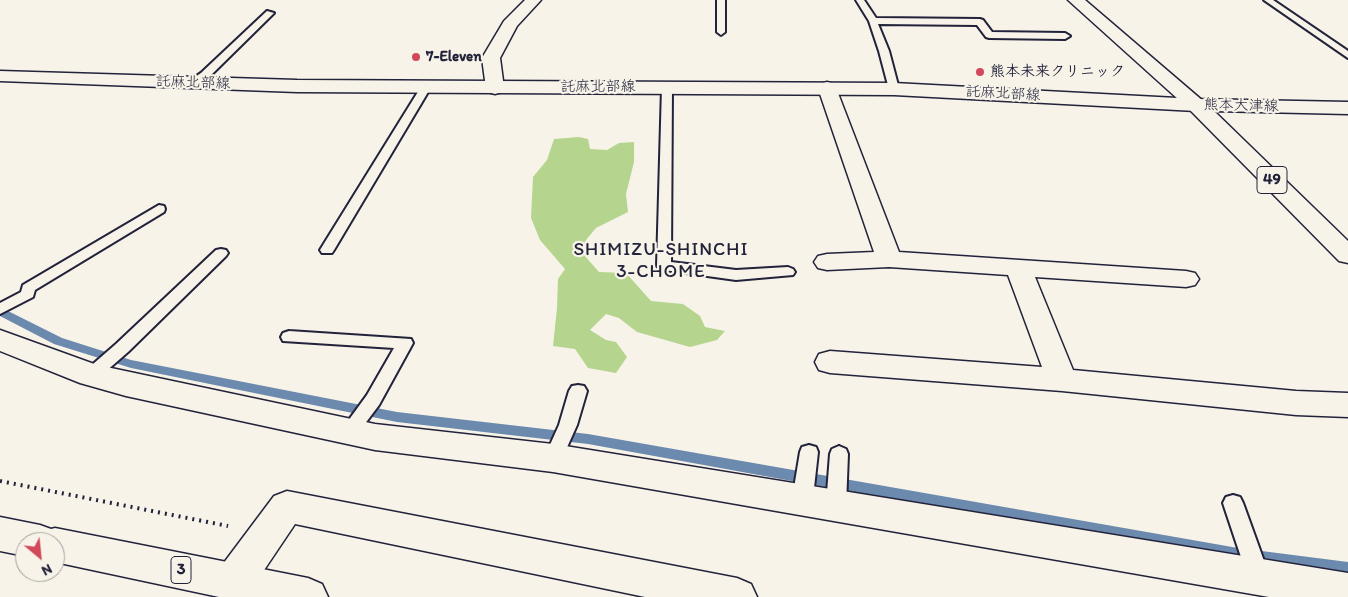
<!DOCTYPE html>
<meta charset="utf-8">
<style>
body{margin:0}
#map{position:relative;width:1348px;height:597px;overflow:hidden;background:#f7f3e8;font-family:Itim,sans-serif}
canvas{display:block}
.north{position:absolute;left:15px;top:532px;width:50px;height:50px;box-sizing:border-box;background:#f7f3e8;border:1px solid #a29fa3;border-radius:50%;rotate:152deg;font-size:14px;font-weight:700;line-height:20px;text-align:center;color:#22223b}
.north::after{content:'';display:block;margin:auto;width:18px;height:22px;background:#d1495b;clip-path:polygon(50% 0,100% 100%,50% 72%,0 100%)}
</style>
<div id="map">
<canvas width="1348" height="597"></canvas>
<div class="north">N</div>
</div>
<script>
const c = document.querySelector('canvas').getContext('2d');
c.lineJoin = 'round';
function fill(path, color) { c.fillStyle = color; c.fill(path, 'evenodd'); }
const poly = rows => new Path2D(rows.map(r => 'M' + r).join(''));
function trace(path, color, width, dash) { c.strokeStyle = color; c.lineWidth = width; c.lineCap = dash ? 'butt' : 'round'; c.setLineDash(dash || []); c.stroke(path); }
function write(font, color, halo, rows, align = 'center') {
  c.font = font + ' Itim,"Klee One",sans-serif'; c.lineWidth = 4.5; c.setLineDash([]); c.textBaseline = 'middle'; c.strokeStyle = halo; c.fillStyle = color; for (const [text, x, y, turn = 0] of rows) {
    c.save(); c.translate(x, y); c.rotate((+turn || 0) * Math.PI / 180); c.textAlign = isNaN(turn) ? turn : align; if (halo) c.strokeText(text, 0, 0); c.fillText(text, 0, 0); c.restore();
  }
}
const green = poly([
 [579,137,588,139,590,149,607,150,619,143,634,142,634,162,626,194,628,212,596,228,586,240,584,255,599,272,626,273,651,301,683,304,700,316,705,327,725,331,717,340,690,347,637,332,619,318,606,314,590,330,606,340,616,342,627,357,616,373,588,368,575,349,553,346,557,308,558,279,565,269,540,240,531,218,533,177,547,160,554,139]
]);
const stream = poly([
 [0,307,62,338,131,360,397,412,588,434,1238,548,1348,562,1348,576,1238,562,588,444,397,422,131,368,54,344,0,316,0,307]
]);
const path = poly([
 [0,481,228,526]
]);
const lane = poly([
 [717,0,725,0,725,32,721,35,717,32,717,0],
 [856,0,864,0,876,18,980,19,983,20,992,32,1065,33,1070,36,1065,39,989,38,986,37,977,25,878,24,889,51,899,89,894,92,889,89,879,51,869,21,856,0],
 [1264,0,1273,0,1348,51,1348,58,1264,0],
 [267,11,274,13,209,77,197,85,189,85,189,81,201,73,267,11],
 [426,84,431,87,334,250,332,253,322,253,320,250,421,87,426,84],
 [667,84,672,87,671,262,736,270,788,267,793,269,795,272,793,275,736,280,664,270,659,269,657,266,662,87,667,84],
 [159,205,164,206,165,209,164,212,35,290,33,297,0,314,0,303,21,292,23,285,159,205],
 [221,249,226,250,228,253,226,256,128,352,97,379,91,381,85,379,83,375,85,371,116,344,216,250,221,249],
 [289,331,411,339,413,343,379,405,355,437,349,439,343,437,340,432,367,395,394,348,283,341,281,337,283,333,289,331],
 [578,385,584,386,587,391,577,425,560,463,553,466,546,463,544,458,559,425,569,391,572,386,578,385],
 [809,445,816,447,818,452,814,488,807,505,800,507,793,505,790,499,794,488,800,452,802,447,809,445],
 [839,446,846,449,848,454,846,506,843,512,836,514,829,512,826,506,830,454,832,449,839,446],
 [1233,495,1240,497,1243,503,1269,575,1266,582,1258,585,1250,582,1247,575,1223,503,1226,497,1233,495]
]);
const street = poly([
 [525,0,541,0,517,26,500,58,504,88,502,92,495,94,488,92,486,88,482,58,504,21,525,0],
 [1068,0,1085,0,1203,101,1206,105,1203,109,1196,111,1189,109,1068,0],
 [827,82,834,84,836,88,899,252,1186,271,1195,273,1199,279,1195,285,1186,287,1035,277,1073,370,1296,391,1348,393,1348,417,1296,415,1062,391,830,373,819,370,815,362,819,354,830,351,1042,367,1008,275,889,267,827,270,818,268,814,262,818,256,827,254,874,252,818,88,820,84,827,82],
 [0,330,97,365,375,424,553,444,1348,573,1348,597,1269,597,553,472,375,450,126,396,80,383,0,351,0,330],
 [287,491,737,578,751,584,757,597,645,597,295,524,248,594,240,597,228,597,220,594,214,581,220,568,274,496,287,491]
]);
const secondary = poly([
 [0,71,297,80,894,83,1196,99,1203,101,1206,105,1203,109,1196,111,894,95,297,92,0,81,0,71]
]);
const primary = poly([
 [1196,99,1348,102,1348,114,1214,111,1348,241,1348,263,1339,261,1189,109,1186,105,1189,101,1196,99]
]);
const highway = poly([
 [0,517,40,525,51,529,55,528,308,578,322,584,328,597,219,597,55,562,55,542,25,542,25,556,0,551,0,517]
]);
const markers = [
 [416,57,5,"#d1495b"],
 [980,72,5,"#d1495b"]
];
const farPoinames = [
 ["7-Eleven",426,57],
 ["熊本未来クリニック",990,72]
];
const farStreetnames = [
 ["託麻北部線",193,83,2],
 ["託麻北部線",598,87],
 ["託麻北部線",1003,94,3],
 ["熊本大津線",1241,106,1]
];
const shields = [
 [1272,180,30],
 [181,570,20]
];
const shieldNames = [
 ["49",1272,180],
 ["3",181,570]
];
const neighbourhoodNames = [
 ["SHIMIZU-SHINCHI",661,250],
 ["3-CHOME",661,272]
];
fill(green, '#b5d58e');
fill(stream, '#6b8aae');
trace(lane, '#22223b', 4);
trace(street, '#22223b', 3);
trace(secondary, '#22223b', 3);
trace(primary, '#22223b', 3);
trace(highway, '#22223b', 3);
trace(path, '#22223b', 4, [2, 5]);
fill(lane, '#f7f3e8');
fill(street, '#f7f3e8');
fill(secondary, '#f7f3e8');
fill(primary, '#f7f3e8');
fill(highway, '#f7f3e8');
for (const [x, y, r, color] of markers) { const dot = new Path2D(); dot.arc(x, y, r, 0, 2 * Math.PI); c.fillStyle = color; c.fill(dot); trace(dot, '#f7f3e8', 2); }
write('bold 15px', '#22223b', '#f7f3e8', farPoinames, 'left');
write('15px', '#22223b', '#f7f3e8', farStreetnames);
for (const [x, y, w] of shields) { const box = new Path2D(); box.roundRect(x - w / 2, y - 13.5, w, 27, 4); c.fillStyle = '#f7f3e8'; c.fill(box); trace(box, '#22223b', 1); }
write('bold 16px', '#22223b', null, shieldNames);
c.letterSpacing = '1px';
write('19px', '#22223b', '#f7f3e8', neighbourhoodNames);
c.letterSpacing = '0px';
</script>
